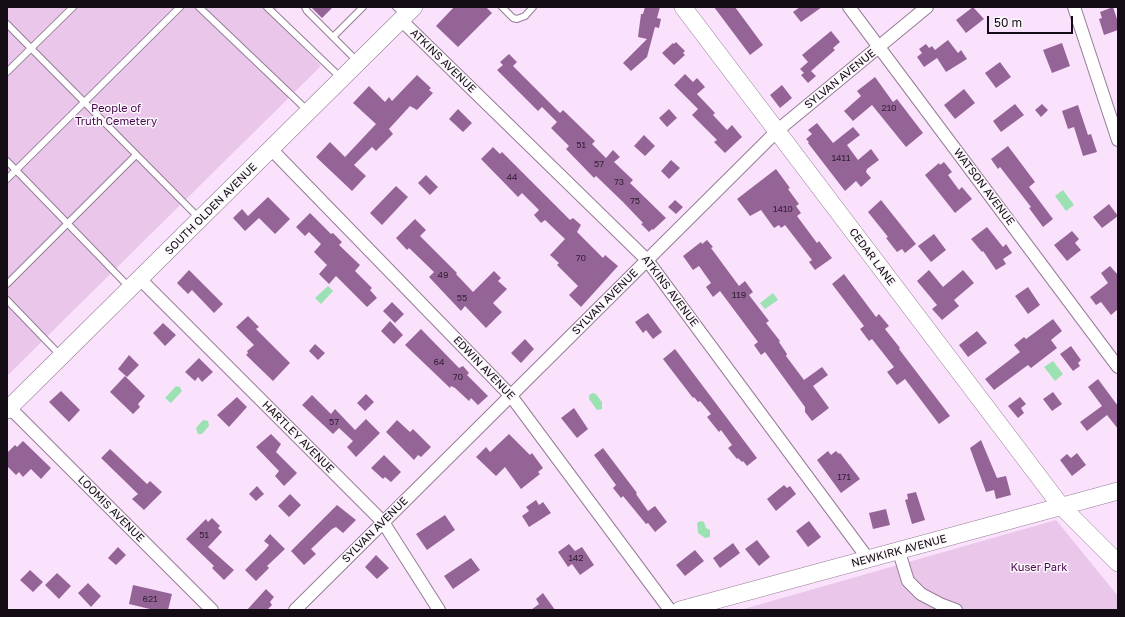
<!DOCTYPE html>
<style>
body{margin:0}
#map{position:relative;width:1125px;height:617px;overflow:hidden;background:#fbe2fc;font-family:"Golos Text",sans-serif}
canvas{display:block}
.frame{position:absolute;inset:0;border:8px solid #140c14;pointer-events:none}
.scale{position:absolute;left:987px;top:16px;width:86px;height:18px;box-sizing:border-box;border:2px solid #140c14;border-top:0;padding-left:5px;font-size:12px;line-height:14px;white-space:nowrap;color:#140c14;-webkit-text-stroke:3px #fcf7fc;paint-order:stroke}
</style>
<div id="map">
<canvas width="1125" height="617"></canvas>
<div class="frame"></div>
<div class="scale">50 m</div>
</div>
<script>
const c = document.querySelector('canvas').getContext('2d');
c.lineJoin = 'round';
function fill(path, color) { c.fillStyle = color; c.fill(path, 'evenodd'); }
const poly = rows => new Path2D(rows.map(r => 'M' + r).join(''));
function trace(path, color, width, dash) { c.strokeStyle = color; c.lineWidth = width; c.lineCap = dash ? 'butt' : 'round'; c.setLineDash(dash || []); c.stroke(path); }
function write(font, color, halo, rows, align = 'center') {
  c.font = font + ' "Golos Text",sans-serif'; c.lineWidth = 3; c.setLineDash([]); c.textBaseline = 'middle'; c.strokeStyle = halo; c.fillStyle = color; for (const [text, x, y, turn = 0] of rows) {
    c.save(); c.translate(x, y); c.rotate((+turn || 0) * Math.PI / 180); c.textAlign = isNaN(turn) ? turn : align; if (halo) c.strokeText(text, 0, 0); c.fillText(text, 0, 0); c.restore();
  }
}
const green = poly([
 [7,7,279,7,271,15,321,66,7,376],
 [1056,520,1118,596,1118,610,740,610]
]);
const water = poly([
 [1063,190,1074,205,1066,211,1055,196],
 [328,286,333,291,321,304,315,298],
 [773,293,778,300,765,309,760,303],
 [1053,361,1063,374,1055,381,1044,367],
 [176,386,178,387,179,386,182,391,171,403,165,398],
 [593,393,596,394,602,402,602,409,597,410,589,399,589,395],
 [203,420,208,421,209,426,202,434,198,434,196,428],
 [700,521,704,522,706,528,710,530,710,537,705,538,698,533,697,523]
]);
const building = poly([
 [311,7,333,7,322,18],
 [454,7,486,7,492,13,458,47,436,26],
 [645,7,660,7,657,18,661,19,659,28,655,27,647,57,631,71,623,63,647,39,638,37,641,14,643,14],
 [714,7,735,7,763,45,750,55],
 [800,7,822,7,801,22,793,12],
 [973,7,984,19,966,33,956,20],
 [1113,7,1118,22,1118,30,1104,35,1099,19,1102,18,1100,12],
 [831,31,840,42,833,48,835,50,811,71,816,76,808,83,801,75,804,73,800,69,808,62,802,55],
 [948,40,958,53,961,50,967,59,946,72,937,58,924,67,917,57,922,53,919,49,926,44,929,48,932,46,935,50],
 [676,42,685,51,683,53,685,55,674,65,662,53,673,43,674,44],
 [1062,43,1070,66,1052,73,1043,50],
 [509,54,517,62,513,66,560,113,563,110,595,141,592,144,606,158,613,150,620,157,614,162,633,180,630,183,666,218,653,230,652,229,649,232,641,224,643,223,623,202,596,176,594,178,566,149,569,146,551,128,557,122,542,107,538,111,497,70,503,65,500,62],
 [1000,62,1011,77,996,88,985,73],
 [685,74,693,82,697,78,705,87,697,94,715,113,713,115,727,130,732,125,742,137,725,153,714,142,717,140,692,115,698,109,674,85],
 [417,75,431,88,429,90,433,93,417,110,410,106,389,129,393,134,376,151,372,147,354,165,366,176,352,191,316,157,330,142,345,157,376,124,353,103,369,86,385,102,389,97,392,101],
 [875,77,893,102,897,99,923,133,906,147,872,105,853,121,844,111,861,96,857,91],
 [782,85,792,98,780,108,770,95],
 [964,89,975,103,955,119,944,105],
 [1015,104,1024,115,1001,132,993,121],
 [1042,104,1048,110,1041,117,1035,110],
 [1078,105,1088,135,1091,134,1097,152,1083,156,1074,127,1068,129,1062,111],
 [458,109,472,123,463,132,449,119],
 [669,109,677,118,667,127,659,118],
 [817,123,833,143,853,127,860,135,847,145,858,160,871,149,879,160,867,169,866,172,871,178,861,187,856,181,845,191,808,143,809,142,806,139,812,134,808,130],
 [644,135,655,146,645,156,634,146],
 [1008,146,1035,182,1029,187,1053,219,1043,227,1029,208,1031,207,1000,167,998,169,991,159],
 [493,147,500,154,502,152,570,220,573,218,581,225,577,232,603,258,605,255,618,266,581,307,569,295,578,286,557,265,559,263,550,255,565,239,545,220,541,223,534,215,539,210,522,193,518,197,481,159],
 [671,160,680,168,669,179,661,171],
 [944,162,952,172,948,175,959,190,962,187,972,199,955,213,925,175,939,163,940,165],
 [776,169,790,188,788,189,799,204,796,206,801,213,797,216,817,243,819,241,832,258,815,270,809,262,812,260,785,225,781,228,779,225,774,228,761,210,750,216,737,199],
 [426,175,438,187,430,195,418,183],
 [396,186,408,197,382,225,370,213],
 [268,197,290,219,275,234,259,218,245,231,233,218,242,209,248,216],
 [675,200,683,207,676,214,668,207],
 [881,200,916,244,905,253,902,249,897,252,886,238,888,237,868,212],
 [1109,204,1118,216,1102,228,1093,217],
 [310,213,331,234,333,233,342,242,339,245,360,265,355,271,372,288,370,290,377,298,367,307,336,276,329,284,319,274,327,265,314,252,321,244,309,232,305,236,296,227],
 [415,219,426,230,420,236,457,273,456,274,473,292,494,271,501,278,498,281,507,289,493,303,502,312,486,328,465,306,461,311,429,277,434,272,409,248,407,250,396,238],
 [987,227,1003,247,1006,244,1012,253,1003,259,1006,264,996,270,983,251,982,252,971,239],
 [1072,231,1079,239,1075,243,1081,250,1067,261,1054,245],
 [934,234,946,250,931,262,918,246],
 [707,240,713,247,711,248,739,286,745,281,753,292,749,295,769,321,766,323,780,341,779,342,787,354,786,356,804,380,822,367,828,375,813,386,829,408,812,421,805,412,805,407,765,352,761,355,754,345,758,342,720,291,713,297,706,287,711,283,699,266,693,270,683,256,701,242,702,244],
 [1110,266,1118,275,1118,309,1111,315,1101,302,1096,305,1090,297,1108,283,1101,273],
 [189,270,223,304,214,313,192,290,188,294,177,283],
 [929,270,943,287,963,270,974,283,954,300,959,306,942,320,932,309,937,305,917,281],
 [844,274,876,317,879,314,889,326,885,329,900,348,899,349,950,416,939,424,905,379,897,385,887,372,894,367,872,339,869,341,860,329,864,326,832,284],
 [1028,287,1040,305,1028,314,1015,296],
 [392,302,404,314,395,323,383,311],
 [648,313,662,332,653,339,646,330,643,333,635,322],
 [248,316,259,327,256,329,290,363,273,381,246,355,248,353,247,351,254,345,236,327],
 [1053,319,1062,331,1051,340,1057,348,1031,368,1028,365,994,390,985,379,1020,352,1014,345,1024,337,1026,339],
 [390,321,403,335,394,344,381,331],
 [163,323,176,335,165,346,153,333],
 [421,329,459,368,463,366,469,373,467,375,488,396,478,405,471,398,469,401,455,388,451,386,450,388,405,345],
 [977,331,987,343,968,357,959,345],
 [525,339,534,349,521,363,511,353],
 [315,344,325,353,318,360,309,351],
 [1071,346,1081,360,1078,363,1080,366,1073,371,1060,354],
 [675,349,757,458,747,466,743,461,742,462,738,458,737,459,728,448,732,445,721,430,719,432,707,417,711,414,700,401,698,402,694,397,693,398,663,359],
 [129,355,139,365,127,377,118,369],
 [199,358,213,372,202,382,198,377,195,381,185,372],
 [125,376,145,396,138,404,140,407,133,414,110,392],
 [1098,379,1118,406,1118,429,1107,415,1087,431,1080,422,1102,406,1088,387],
 [61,391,80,410,69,422,49,402],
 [1053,392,1062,404,1052,411,1043,399],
 [366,394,374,402,365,411,357,403],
 [312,395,331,414,335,409,355,430,366,419,380,433,356,457,347,447,353,441,339,428,333,434,302,405],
 [237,397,247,407,229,427,217,415],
 [1020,397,1026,404,1021,408,1024,413,1018,418,1008,406],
 [574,408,588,429,577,438,561,418],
 [397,420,410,432,413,429,431,447,421,457,418,455,414,460,386,432],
 [271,434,281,444,276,452,297,473,284,486,275,476,279,471,256,447],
 [509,434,530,455,532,453,543,468,538,472,540,474,521,489,505,467,496,476,476,457,486,447,490,452],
 [981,440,997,478,1006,476,1011,495,996,499,994,490,986,492,970,448],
 [23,441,51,468,41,479,31,469,23,477,19,472,16,475,7,466,7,453,15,445,17,447],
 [603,448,637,493,636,494,648,511,655,506,667,522,655,532,648,523,646,524,623,496,621,498,613,488,616,485,594,455],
 [110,449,147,484,150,481,162,492,144,510,132,499,138,494,101,458],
 [828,451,831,455,836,451,839,454,840,453,860,479,841,493,817,460],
 [1077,453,1086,465,1072,476,1060,460,1067,454,1071,458],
 [384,455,401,472,391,482,385,477,383,479,371,468],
 [784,485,787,488,790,486,796,494,776,511,767,499],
 [257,486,264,494,256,501,249,494],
 [916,492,925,520,912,524,905,500,908,499,907,494],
 [290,494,301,505,289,517,278,506],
 [536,500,539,505,543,502,551,513,529,527,522,516,529,511,526,507],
 [337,505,356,520,343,533,336,527,332,529,311,549,316,554,304,565,291,551],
 [886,509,890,525,873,529,869,513],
 [445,515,455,530,427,550,416,534],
 [212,518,220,526,218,528,222,532,208,547,234,570,224,580,212,568,214,566,186,539,206,519,208,522],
 [809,521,821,537,808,547,796,531],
 [270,534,285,549,267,566,269,568,256,581,245,570,266,549,269,545,264,541],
 [757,540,770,557,759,566,745,549],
 [733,543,740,553,720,568,713,558],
 [569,544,575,551,582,547,594,565,580,575,572,564,568,567,558,552],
 [118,547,126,555,116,565,108,558],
 [695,550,704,561,685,576,676,565],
 [376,555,389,568,377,579,365,567],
 [471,558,480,570,453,589,444,576],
 [30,570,43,582,33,592,20,580],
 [57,573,71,586,59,599,45,585],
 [88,583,101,596,91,607,78,593],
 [133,585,172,594,168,610,154,610,129,604],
 [266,589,274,597,270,602,272,605,267,610,247,610],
 [543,593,555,610,531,610,539,604,536,599]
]);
const lane = poly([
 [199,7,308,111],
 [267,7,341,78],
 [305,7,307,11,357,61],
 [396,7,404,15],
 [502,7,513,18,517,19,525,16,533,7],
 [7,24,199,218],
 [333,37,363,7],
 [7,72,73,7],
 [7,161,130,288],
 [7,179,180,7],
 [7,284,136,155],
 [7,300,60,355]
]);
const street = poly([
 [849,7,1118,367],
 [1074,7,1118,140],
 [401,20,647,260,869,560],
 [271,149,511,396,670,610],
 [140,279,383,522,439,610],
 [10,408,212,610],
 [899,552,908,581,921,594,940,604,956,610],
 [295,610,778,130,927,7]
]);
const secondary = poly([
 [683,7,1061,506,1118,563],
 [7,410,414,7],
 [680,610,1118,491]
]);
const numberNames = [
 ["210",889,108],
 ["51",581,145],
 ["1411",841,158],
 ["57",599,164],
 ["44",512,177],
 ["73",619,182],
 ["75",635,201],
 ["1410",783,209],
 ["70",581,258],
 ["49",443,275],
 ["119",739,295],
 ["55",462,298],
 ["64",439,362],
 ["70",458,377],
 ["57",334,422],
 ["171",844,477],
 ["51",204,535],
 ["142",576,558],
 ["621",150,599]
];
const streetNames = [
 ["ATKINS AVENUE",443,61,44],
 ["SYLVAN AVENUE",840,79,-39],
 ["WATSON AVENUE",984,187,53],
 ["SOUTH OLDEN AVENUE",211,209,-45],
 ["CEDAR LANE",872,257,53],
 ["ATKINS AVENUE",670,291,53],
 ["SYLVAN AVENUE",605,302,-45],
 ["EDWIN AVENUE",484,368,46],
 ["HARTLEY AVENUE",298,437,45],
 ["LOOMIS AVENUE",111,509,45],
 ["SYLVAN AVENUE",375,530,-45],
 ["NEWKIRK AVENUE",899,551,-15]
];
const parkNames = [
 ["People of",116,109],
 ["Truth Cemetery",116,122],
 ["Kuser Park",1039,568]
];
fill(green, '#e9c6ea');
fill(water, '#9be1b2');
fill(building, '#956497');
trace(lane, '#947d95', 8);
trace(street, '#947d95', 14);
trace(secondary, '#947d95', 18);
trace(lane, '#fff', 6);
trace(street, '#fff', 12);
trace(secondary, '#fff', 17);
write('9px', '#342235', null, numberNames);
write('11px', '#140c14', '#fcf7fc', streetNames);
write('11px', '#49084e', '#fcf7fc', parkNames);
</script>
